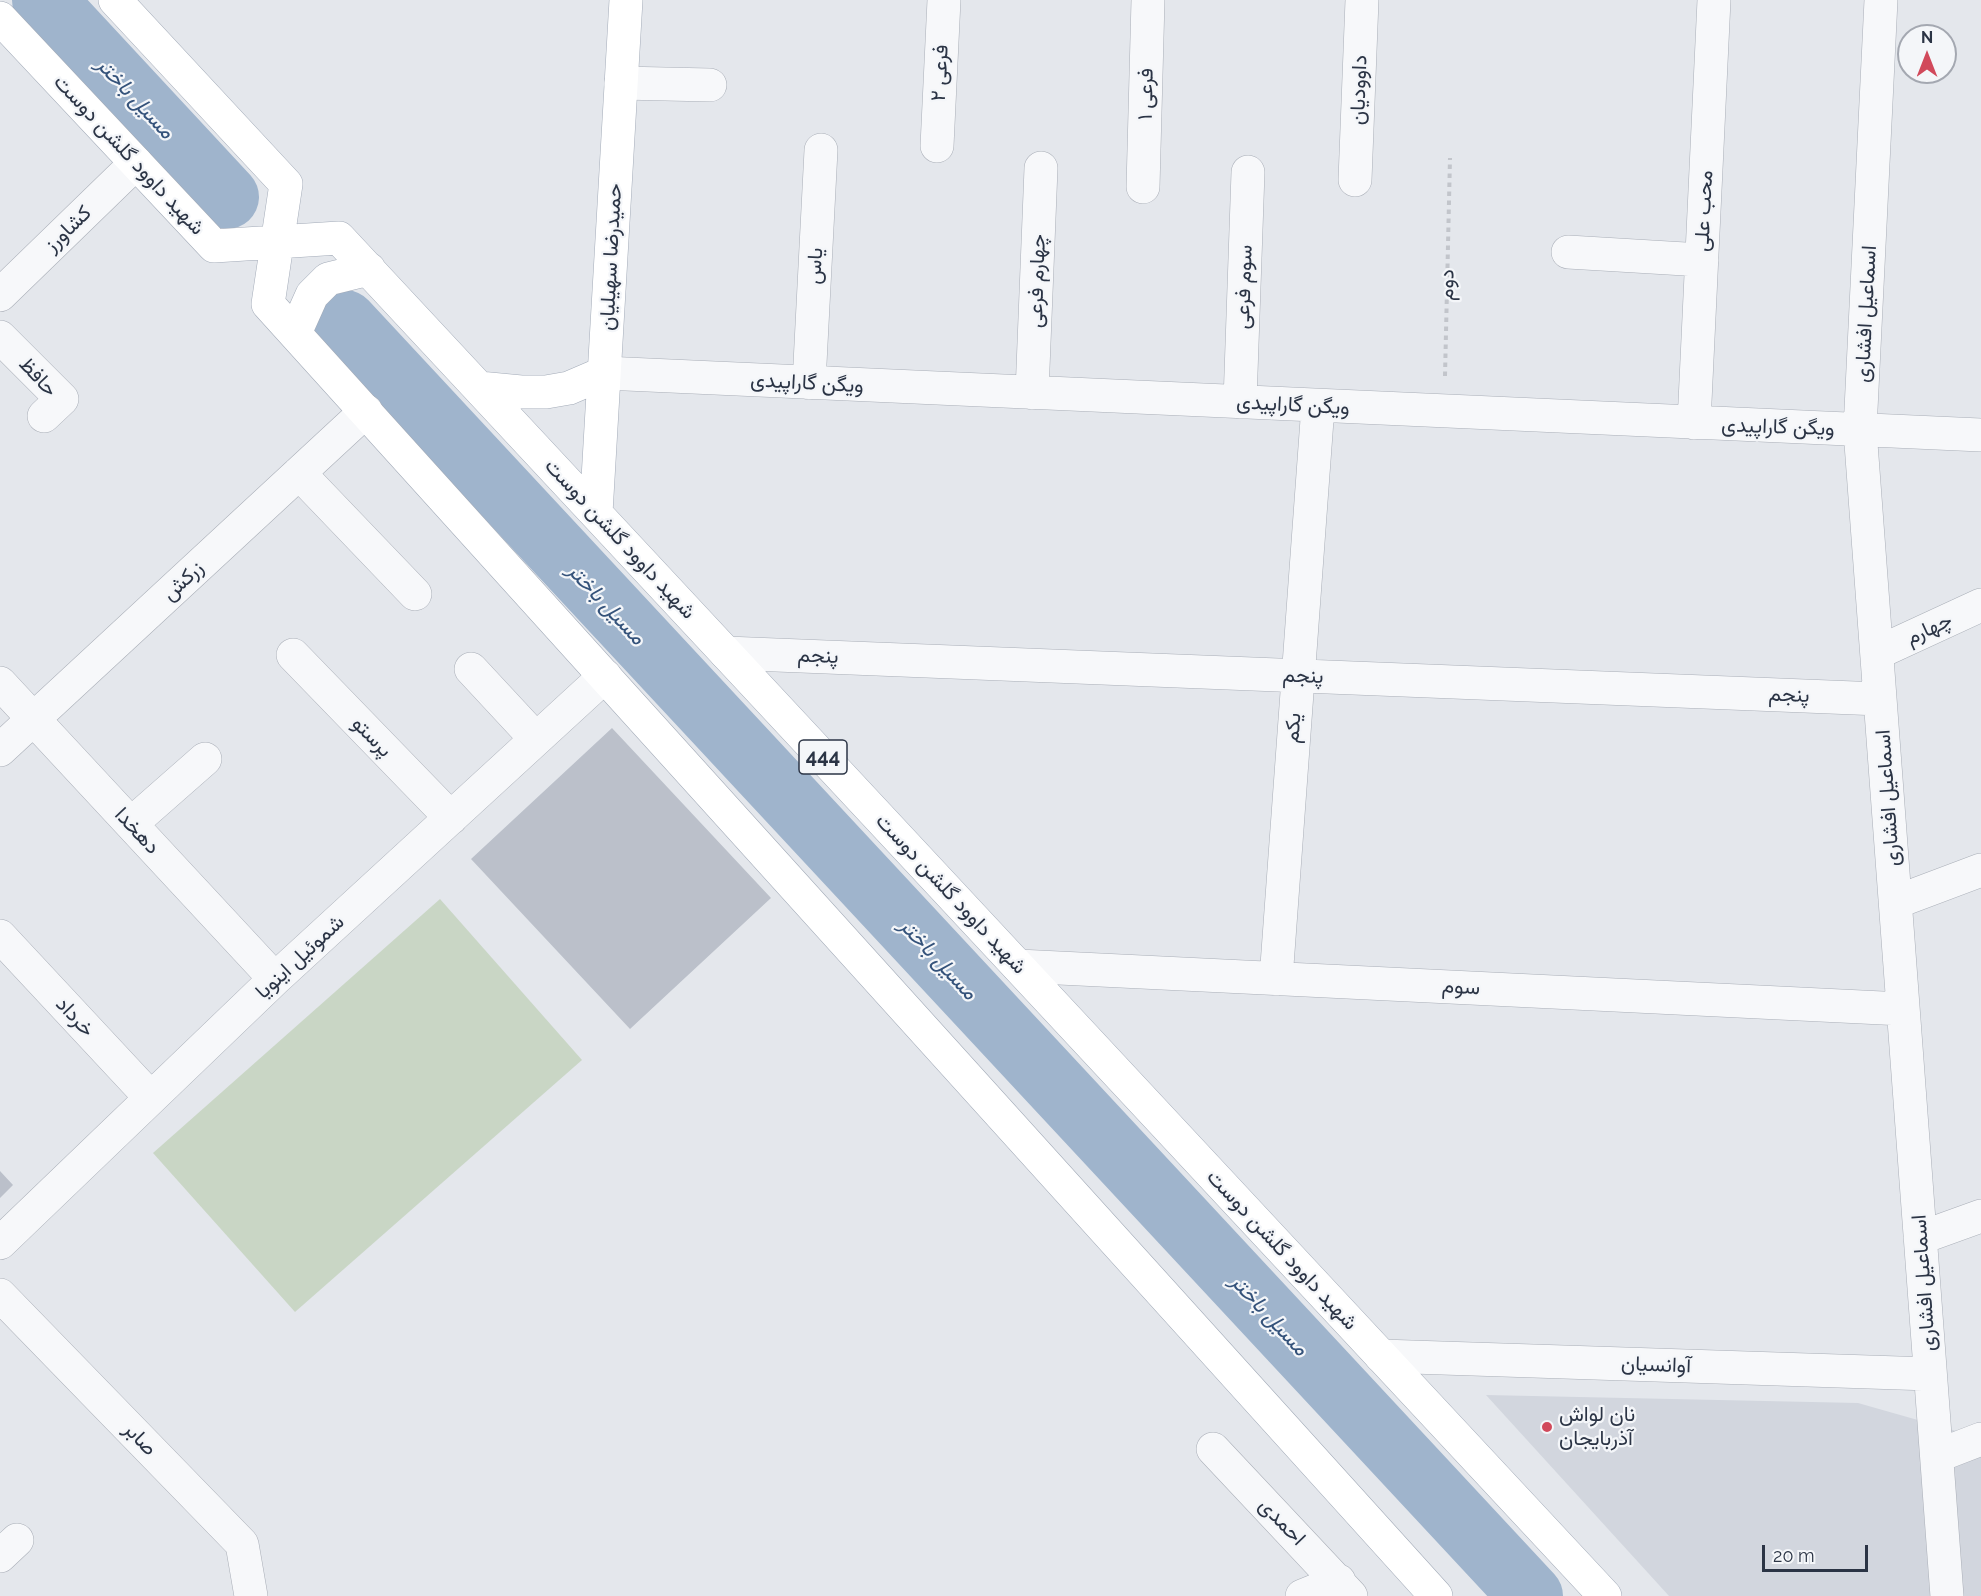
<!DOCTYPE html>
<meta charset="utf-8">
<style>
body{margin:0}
#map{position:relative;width:1981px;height:1596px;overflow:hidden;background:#e4e7ec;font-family:Raleway,sans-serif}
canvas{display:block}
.north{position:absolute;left:1897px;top:24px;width:60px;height:60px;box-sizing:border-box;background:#f4f6f9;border:2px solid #a4a8b1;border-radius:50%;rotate:0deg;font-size:16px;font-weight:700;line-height:24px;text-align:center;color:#2b3445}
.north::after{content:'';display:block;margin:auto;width:21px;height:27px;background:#d1495b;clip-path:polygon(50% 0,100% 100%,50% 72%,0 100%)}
.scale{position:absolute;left:1762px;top:1545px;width:106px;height:27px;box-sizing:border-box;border:3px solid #2b3445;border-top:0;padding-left:8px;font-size:18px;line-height:21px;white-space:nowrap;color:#2b3445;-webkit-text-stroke:4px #f4f6f9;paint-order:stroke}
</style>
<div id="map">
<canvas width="1981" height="1596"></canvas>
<div class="north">N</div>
<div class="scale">20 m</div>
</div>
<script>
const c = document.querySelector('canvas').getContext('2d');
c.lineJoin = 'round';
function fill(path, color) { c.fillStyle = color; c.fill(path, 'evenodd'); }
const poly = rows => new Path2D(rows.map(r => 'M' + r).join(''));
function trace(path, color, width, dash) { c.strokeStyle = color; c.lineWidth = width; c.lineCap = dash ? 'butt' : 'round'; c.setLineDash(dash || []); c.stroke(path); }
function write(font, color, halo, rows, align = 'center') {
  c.font = font + ' Raleway,Vazirmatn,sans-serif'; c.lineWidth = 4.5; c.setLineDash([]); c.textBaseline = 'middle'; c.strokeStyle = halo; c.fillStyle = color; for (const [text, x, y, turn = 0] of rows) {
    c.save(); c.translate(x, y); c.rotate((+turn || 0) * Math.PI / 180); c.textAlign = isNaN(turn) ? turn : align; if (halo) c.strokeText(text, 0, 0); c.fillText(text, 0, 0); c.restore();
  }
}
const built = poly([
 [1486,1395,1858,1403,1981,1438,1981,1596,1669,1596]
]);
const green = poly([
 [440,899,582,1060,295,1312,153,1153]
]);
const river = poly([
 [44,0,227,197],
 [345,322,1531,1596]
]);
const building = poly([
 [612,728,771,898,630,1029,471,859],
 [0,1171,13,1185,0,1198]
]);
const path = poly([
 [1445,376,1450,158]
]);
const minor = poly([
 [1881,0,1860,430,1947,1596],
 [621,83,710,85],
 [937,146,944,0],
 [1355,180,1362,0],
 [1143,187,1148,0],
 [1568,252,1702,260],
 [0,295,136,163],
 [0,337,62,399,44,416],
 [604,373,1981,435],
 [809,383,821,150],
 [1032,393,1041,168],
 [1240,402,1248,172],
 [1694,423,1714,0],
 [299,473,415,594],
 [726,653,1880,699],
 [1877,653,1981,605],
 [293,655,451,818],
 [471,669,536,739],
 [0,683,275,979],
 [0,750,366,411],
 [131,824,205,759],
 [1896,902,1981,870],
 [0,936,151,1098],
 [1018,966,1903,1009],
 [1276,979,1318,406],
 [1920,1238,1981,1216],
 [0,1243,275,979,605,676],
 [0,1295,242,1544,251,1596],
 [1381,1356,1930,1374],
 [1213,1449,1351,1596],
 [1937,1456,1981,1439],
 [0,1556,17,1540],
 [1302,1596,1339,1581]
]);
const major = poly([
 [115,0,286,184,268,304,1436,1596],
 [0,18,214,246,339,238,1605,1596],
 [295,333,312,295,328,279,369,269],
 [479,388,521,392,546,392,569,388,604,373],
 [596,513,626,0]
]);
const markers = [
 [1547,1427,6,"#d1495b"]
];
const shields = [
 [823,757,48]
];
const shieldNames = [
 ["444",823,757]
];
const streetNames = [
 ["فرعی ۲",940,73,-87],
 ["داوودیان",1359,90,-88],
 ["فرعی ۱",1146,94,-89],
 ["شهید داوود گلشن دوست",129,155,47],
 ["محب علی",1704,211,-87],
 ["کشاورز",68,229,-44],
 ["حمیدرضا سهیلیان",611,257,-87],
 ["یاس",815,266,-87],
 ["چهارم فرعی",1037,281,-88],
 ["دوم",1447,285,-89],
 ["سوم فرعی",1244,287,-88],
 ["اسماعیل افشاری",1866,314,-87],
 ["حافظ",38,377,47],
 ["ویگن گاراپیدی",807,383,3],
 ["ویگن گاراپیدی",1293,405,3],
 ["ویگن گاراپیدی",1778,427,2],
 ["شهید داوود گلشن دوست",620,539,47],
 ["زرکش",183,581,-43],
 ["چهارم",1929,629,-25],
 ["پنجم",818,656,2],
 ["پنجم",1303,676,2],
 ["پنجم",1789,695,2],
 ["یکم",1293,728,-86],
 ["پرستو",372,737,46],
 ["اسماعیل افشاری",1888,798,-94],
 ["دهخدا",137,831,47],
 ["شهید داوود گلشن دوست",951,894,47],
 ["شموئیل اینویا",300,957,-43],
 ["سوم",1461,987,3],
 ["خرداد",75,1017,47],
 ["شهید داوود گلشن دوست",1282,1250,47],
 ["اسماعیل افشاری",1924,1283,-94],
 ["آوانسیان",1656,1365,2],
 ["صابر",140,1439,46],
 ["احمدی",1282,1522,46]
];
const poiNames = [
 ["نان لواش",1559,1415],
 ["آذربایجان",1559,1439]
];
const waterNames = [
 ["مسیل باختر",135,98,47],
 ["مسیل باختر",606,604,47],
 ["مسیل باختر",938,959,47],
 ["مسیل باختر",1269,1315,47]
];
fill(built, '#d2d6de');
fill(green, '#c9d6c5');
trace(river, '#9fb4cc', 64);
fill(building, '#bbc0ca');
trace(minor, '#a9aeb7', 34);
trace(major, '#a3abb8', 34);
trace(path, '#c2c5cb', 4, [4.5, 4.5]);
trace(minor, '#f7f8fa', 33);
trace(major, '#fff', 33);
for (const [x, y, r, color] of markers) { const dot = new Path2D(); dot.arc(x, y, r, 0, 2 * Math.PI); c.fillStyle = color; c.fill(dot); trace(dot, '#f4f6f9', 2); }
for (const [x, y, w] of shields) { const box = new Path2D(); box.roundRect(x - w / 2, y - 17, w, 34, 4.5); c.fillStyle = '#f4f6f9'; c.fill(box); trace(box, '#2b3445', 1.5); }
write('bold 20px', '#2b3445', null, shieldNames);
write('21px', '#2b3445', '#f4f6f9', streetNames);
write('21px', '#2b3445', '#f4f6f9', poiNames, 'left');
write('italic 22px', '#34527a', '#f4f6f9', waterNames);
</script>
